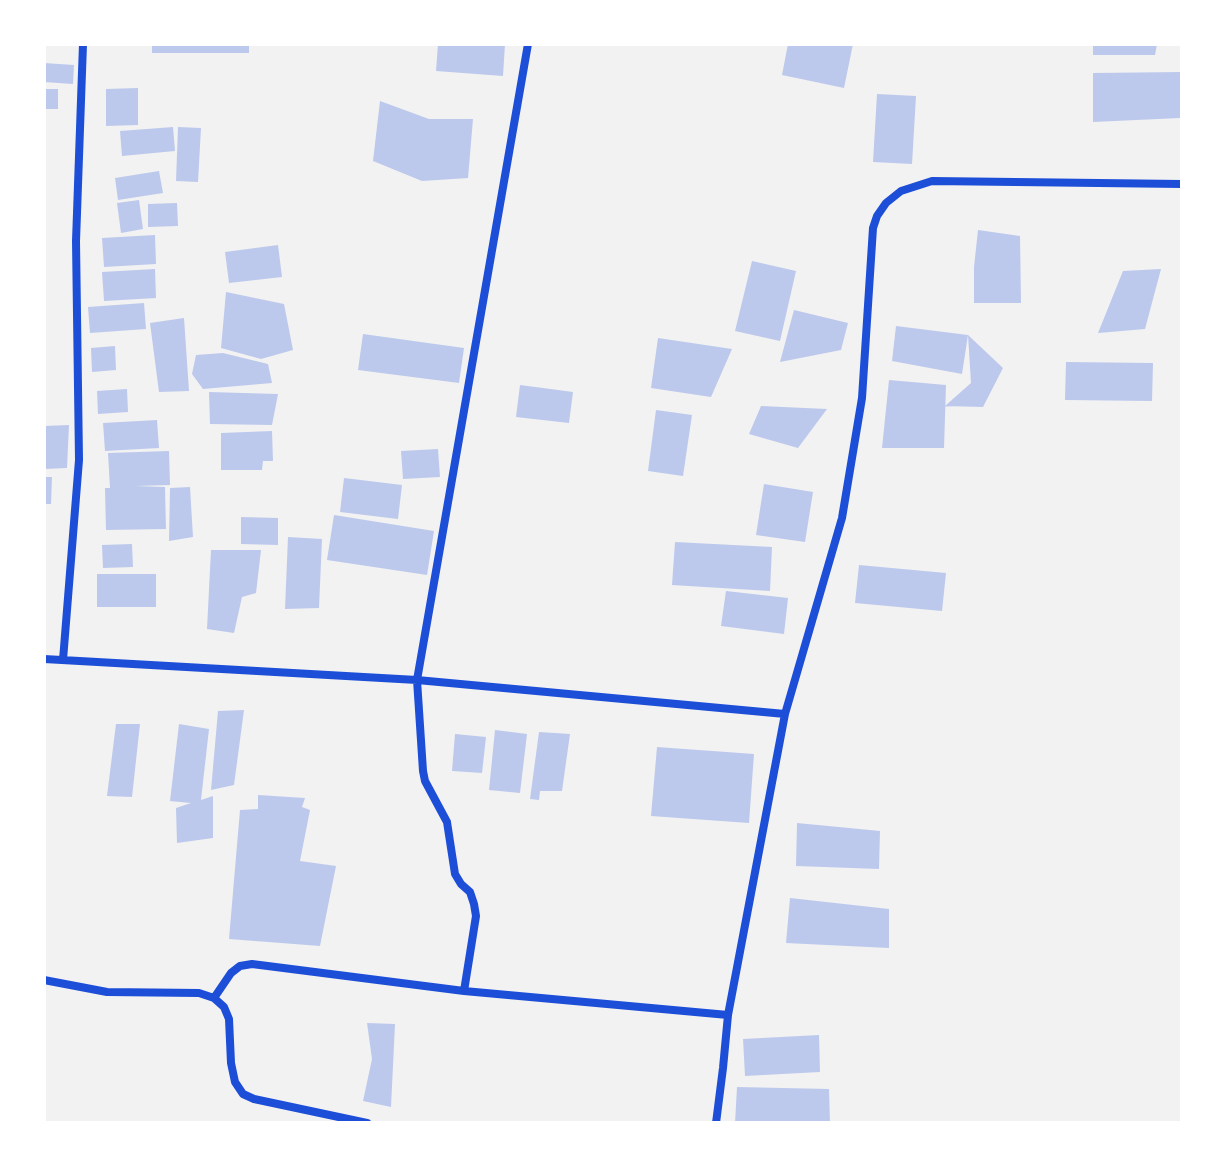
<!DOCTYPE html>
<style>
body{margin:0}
#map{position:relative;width:1226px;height:1167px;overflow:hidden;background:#f2f2f2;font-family:"Zilla Slab",serif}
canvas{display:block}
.frame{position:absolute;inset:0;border:46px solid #fff;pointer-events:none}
</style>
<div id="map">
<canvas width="1226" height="1167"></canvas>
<div class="frame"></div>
</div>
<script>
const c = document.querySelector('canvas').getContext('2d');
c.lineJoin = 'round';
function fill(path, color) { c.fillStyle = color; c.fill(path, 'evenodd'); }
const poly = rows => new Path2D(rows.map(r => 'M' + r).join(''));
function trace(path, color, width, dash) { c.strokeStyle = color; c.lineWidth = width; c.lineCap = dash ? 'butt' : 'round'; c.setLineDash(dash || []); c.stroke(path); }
const building = poly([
 [152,44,249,44,249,53,152,53],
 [438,44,505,44,503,76,436,71],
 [788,44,853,44,844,88,782,75],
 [1093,44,1157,44,1155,55,1093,55],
 [44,63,74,65,73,84,44,82],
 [1182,72,1180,118,1093,122,1093,73],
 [138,88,138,125,106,126,106,89],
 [44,89,58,89,58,109,44,109],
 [877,94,916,96,912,164,873,162],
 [380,101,429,119,473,119,468,178,422,181,373,161],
 [173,127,175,151,122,156,120,131],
 [178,127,201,128,198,182,176,181],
 [159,171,163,193,118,200,115,178],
 [139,200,143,229,121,233,117,203],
 [177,203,178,226,148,227,148,204],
 [978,230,1020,236,1021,303,974,303,974,267],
 [155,235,156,264,104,267,102,238],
 [278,245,282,277,229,283,225,252],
 [752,261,796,271,780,341,735,331],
 [155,269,156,298,104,301,102,272],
 [1161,269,1145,329,1098,333,1123,271],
 [226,292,284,304,293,350,261,359,221,348],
 [144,303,146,329,90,333,88,307],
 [794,310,848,323,841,350,780,362],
 [184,318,189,391,159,392,150,323],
 [896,326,968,335,962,374,892,361],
 [363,334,464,348,459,383,358,370],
 [968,335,1003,368,983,407,945,406,971,383],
 [658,338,732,349,711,397,651,388],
 [115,346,116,370,92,372,91,348],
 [223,353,268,364,272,383,203,389,192,374,196,355],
 [1066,362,1153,363,1152,401,1065,400],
 [889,380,946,385,944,448,882,448],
 [520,385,573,392,569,423,516,417],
 [127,389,128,412,98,414,97,391],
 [209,392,278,394,272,425,210,424],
 [761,406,827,409,798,448,749,434],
 [656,410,692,415,683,476,648,471],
 [157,420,159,448,105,451,103,423],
 [69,425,67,468,44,469,44,426],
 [272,431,273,461,263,461,262,470,221,470,221,433],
 [438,449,440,477,403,479,401,451],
 [169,451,170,485,135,486,165,487,166,529,106,530,105,488,110,488,108,453],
 [44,477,52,477,51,504,44,504],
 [344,478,402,485,398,519,340,512],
 [764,484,813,492,805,542,756,535],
 [190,487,193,537,169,541,170,488],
 [334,515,434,531,427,575,327,560],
 [241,517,278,518,278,545,241,544],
 [288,537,322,539,319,608,285,609],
 [675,542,772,547,770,591,672,585],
 [132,544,133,567,103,568,102,545],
 [211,550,261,550,256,593,242,597,234,633,207,629],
 [859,565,946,573,942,611,855,603],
 [97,574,156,574,156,607,97,607],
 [726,591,788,598,784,634,721,626],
 [244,710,234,785,211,790,218,711],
 [116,724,140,724,132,797,107,796],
 [179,724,209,729,201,800,213,796,213,838,177,843,176,808,191,803,170,801],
 [495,730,527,734,520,793,489,790],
 [539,732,570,734,562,791,540,791,539,800,530,799],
 [455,734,486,737,482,773,452,771],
 [657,747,754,754,749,823,651,816],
 [258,795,305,798,302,807,310,810,300,861,336,866,320,946,229,939,240,810,258,809],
 [797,823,880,831,879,869,796,866],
 [790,898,889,909,889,948,786,943],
 [367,1023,395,1024,391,1107,363,1101,372,1059],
 [819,1035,820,1072,745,1076,743,1039],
 [737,1087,829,1089,830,1123,735,1123]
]);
const minor = poly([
 [44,659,417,680,785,714],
 [63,660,79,460,76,241,83,44],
 [44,980,107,992,199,993,214,998,224,1007,229,1019,231,1063,235,1082,243,1094,254,1099,367,1123],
 [464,991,476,916,474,904,470,892,461,884,455,874,447,822,425,781,423,771,417,680,528,44],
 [214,998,231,973,240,966,252,964,464,991,728,1015],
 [716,1123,723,1068,728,1015,785,714,842,518,862,398,873,228,877,216,886,203,901,191,932,181,1182,184]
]);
fill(building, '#bdc9ec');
trace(minor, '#1d4ed8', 8);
</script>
